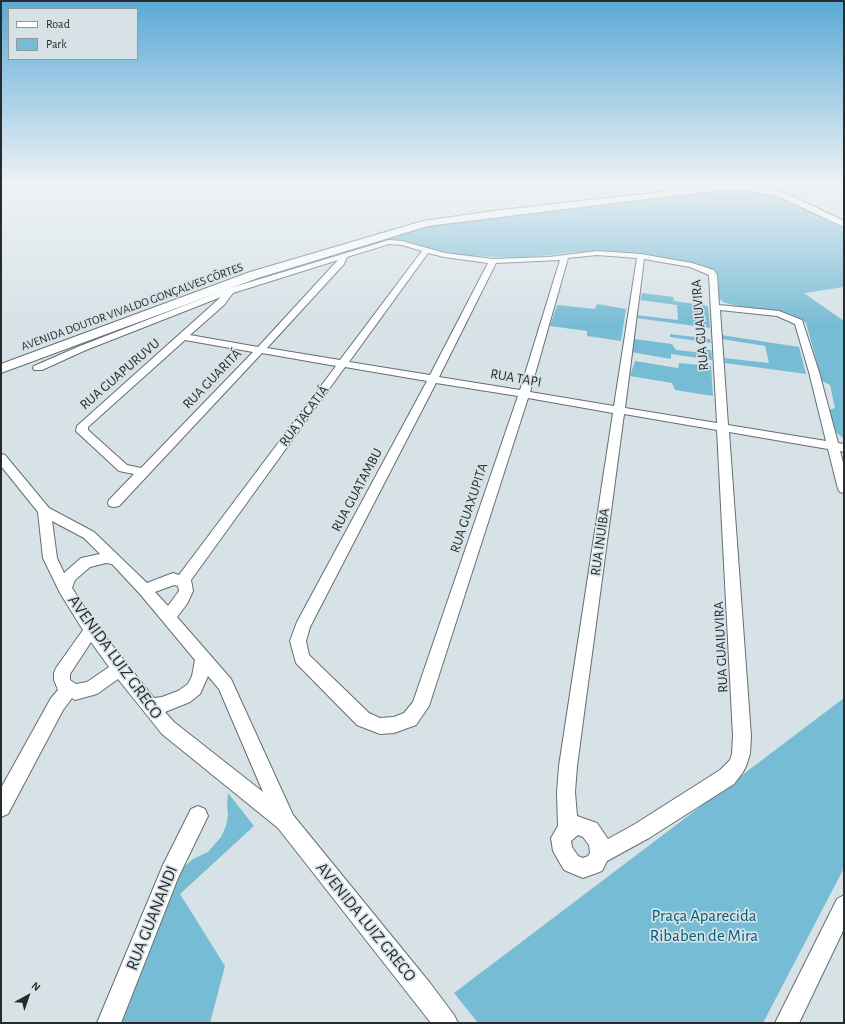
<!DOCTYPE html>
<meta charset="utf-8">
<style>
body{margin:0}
#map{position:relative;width:845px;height:1024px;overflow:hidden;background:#d7e2e7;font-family:"Alegreya Sans",sans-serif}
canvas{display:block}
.frame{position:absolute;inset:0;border:2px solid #272b2d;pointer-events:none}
.legend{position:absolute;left:8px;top:8px;width:130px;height:52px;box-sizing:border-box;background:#d7e2e7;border:1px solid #91999d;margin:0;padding:5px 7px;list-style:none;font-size:12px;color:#272b2d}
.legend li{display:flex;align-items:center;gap:8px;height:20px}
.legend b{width:20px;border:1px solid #91999d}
.north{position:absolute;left:8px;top:976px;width:40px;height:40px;-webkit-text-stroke:3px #d7e2e7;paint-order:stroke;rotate:40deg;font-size:11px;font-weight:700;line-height:16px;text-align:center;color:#272b2d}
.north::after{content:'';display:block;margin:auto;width:14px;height:18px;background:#272b2d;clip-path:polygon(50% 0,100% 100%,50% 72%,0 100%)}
</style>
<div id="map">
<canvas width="845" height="1024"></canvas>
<div class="frame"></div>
<ul class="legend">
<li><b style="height:5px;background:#fff"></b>Road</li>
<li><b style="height:11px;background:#77bcd5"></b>Park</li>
</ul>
<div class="north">N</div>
</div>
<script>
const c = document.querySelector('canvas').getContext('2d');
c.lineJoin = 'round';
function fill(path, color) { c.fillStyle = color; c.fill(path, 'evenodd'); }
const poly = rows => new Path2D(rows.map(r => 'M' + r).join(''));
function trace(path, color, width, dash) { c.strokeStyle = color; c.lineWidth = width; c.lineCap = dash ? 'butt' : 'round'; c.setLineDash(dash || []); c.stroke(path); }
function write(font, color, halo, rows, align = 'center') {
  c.font = font + ' "Alegreya Sans",sans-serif'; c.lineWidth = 3.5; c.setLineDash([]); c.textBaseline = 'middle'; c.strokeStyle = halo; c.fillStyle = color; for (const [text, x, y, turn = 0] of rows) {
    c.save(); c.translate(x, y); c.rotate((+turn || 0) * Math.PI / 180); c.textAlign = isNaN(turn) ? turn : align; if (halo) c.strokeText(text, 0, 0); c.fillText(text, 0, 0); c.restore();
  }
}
const green = poly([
 [720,189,749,190,768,193,785,199,844,229,844,287,804,293,844,321,844,439,836,432,829,410,835,408,830,385,822,381,806,323,798,317,785,313,733,305,723,302,719,298,718,274,708,268,661,257,620,252,576,252,522,258,472,256,438,251,402,240,381,239,434,225],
 [642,293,673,297,674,301,708,306,710,328,636,318,636,315,678,320,677,305,640,300],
 [597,304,626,309,621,341,587,336,587,331,550,326,557,305,595,309],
 [670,334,710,339,711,343,670,337],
 [721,335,799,347,806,374,725,363,724,358,769,363,765,346,722,339],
 [634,339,672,344,676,350,705,353,705,350,711,350,712,360,671,354,671,359,631,352],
 [635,361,678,368,679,363,711,366,713,396,675,390,672,383,630,376],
 [844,698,844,868,763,1023,478,1023,454,993],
 [228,793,254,826,180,894,225,966,210,1023,121,1023,177,873,193,859,208,852,221,837,226,826,228,815,227,805]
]);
const minor = poly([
 [389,240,402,241,445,253,493,259,549,257,597,251,641,254,692,263,714,270,717,275,719,305,779,311,802,320,819,372,838,443,844,444,844,452,840,451,844,466,844,493,840,492,838,489,828,449,729,432,751,736,750,754,746,766,743,772,734,784,649,838,607,861,602,871,583,878,564,870,553,851,551,838,558,826,557,792,559,766,613,413,528,398,429,706,416,725,394,733,380,734,357,725,296,663,290,641,297,622,427,381,345,367,191,580,193,591,187,604,177,617,231,679,293,815,430,983,454,1015,458,1023,431,1023,278,828,162,734,118,679,97,694,75,700,72,698,63,710,8,814,1,817,1,788,51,698,58,690,54,680,54,673,56,668,83,630,60,593,43,558,38,512,1,466,1,454,5,455,49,508,94,532,147,583,173,573,179,575,336,366,262,353,119,506,114,507,109,506,108,503,109,500,134,474,119,471,78,433,76,431,77,426,221,297,86,350,42,370,34,370,33,368,34,366,80,346,227,289,389,240],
 [389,244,402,245,422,251,340,360,267,348,344,264,347,257,389,244],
 [428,253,444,257,488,263,430,375,349,362,428,253],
 [597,255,637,258,614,406,530,392,568,258,597,255],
 [644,259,690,267,709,275,717,423,625,408,644,259],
 [338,260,258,347,190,335,224,305,233,293,338,260],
 [560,260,520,390,439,377,496,263,560,260],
 [720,310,777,316,795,324,809,372,826,441,728,425,720,310],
 [185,340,253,352,141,468,127,465,88,430,88,427,185,340],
 [436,383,518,396,413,702,404,713,394,717,380,718,369,713,309,655,306,641,310,627,436,383],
 [624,414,717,430,733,736,732,754,730,760,720,770,635,824,608,839,597,823,577,816,575,792,577,766,624,414],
 [52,521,84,538,100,554,81,558,64,573,57,558,52,521],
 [106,563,112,564,140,594,195,660,192,676,188,684,178,691,162,697,154,698,96,625,72,588,75,580,90,567,106,563],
 [174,585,178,586,179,591,168,606,155,592,174,585],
 [91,642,109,667,87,682,76,684,70,680,70,674,91,642],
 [208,676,219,689,263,792,174,722,165,712,190,702,200,694,208,676],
 [578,835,583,837,589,845,590,853,588,856,583,858,578,856,572,847,571,841,578,835],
 [198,806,205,809,208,816,178,878,121,1023,97,1023,163,865,191,809,198,806],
 [844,895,844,929,799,1023,775,1023,837,899,844,895]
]);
const tertiary = poly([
 [749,186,752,186,788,194,844,221,844,227,782,198,749,190,749,186]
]);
const secondary = poly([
 [729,182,739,182,760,186,770,185,772,182,780,182,781,185,776,189,760,192,744,190,720,190,428,226,258,278,1,373,1,364,250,272,423,221,493,211,729,184,729,182]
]);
const farStreetnames = [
 ["AVENIDA DOUTOR VIVALDO GONÇALVES CÔRTES",132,307,-20]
];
const streetNames = [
 ["RUA GUAIUVIRA",700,325,-95],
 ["RUA GUAPURUVU",120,374,-41],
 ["RUA TAPI",516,378,10],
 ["RUA GUARITÁ",212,379,-46],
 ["RUA JACATIÁ",304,416,-53],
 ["RUA GUATAMBU",357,490,-62],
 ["RUA GUAXUPITA",469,508,-72],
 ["RUA INUÍBA",600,542,-82],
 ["RUA GUAIUVIRA",721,647,-93]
];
const nearStreetnames = [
 ["AVENIDA LUIZ GRECO",115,657,54],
 ["RUA GUANANDI",152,918,-68],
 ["AVENIDA LUIZ GRECO",366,922,51]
];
const nearParknames = [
 ["Praça Aparecida",704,916],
 ["Ribaben de Mira",704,936]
];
fill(green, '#77bcd5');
trace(minor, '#646e72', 2);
trace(tertiary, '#646e72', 2);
trace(secondary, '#646e72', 2);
fill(minor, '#fff');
fill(tertiary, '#fff');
fill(secondary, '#fff');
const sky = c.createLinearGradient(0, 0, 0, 326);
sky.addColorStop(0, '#5aa9d6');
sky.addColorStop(0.56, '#edf2f4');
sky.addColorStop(1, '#edf2f400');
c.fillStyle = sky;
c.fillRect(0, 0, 845, 326);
write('12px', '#272b2d', '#d7e2e7', farStreetnames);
write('14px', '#272b2d', '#d7e2e7', streetNames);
write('17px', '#272b2d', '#d7e2e7', nearStreetnames);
write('17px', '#056078', '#d7e2e7', nearParknames);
</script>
